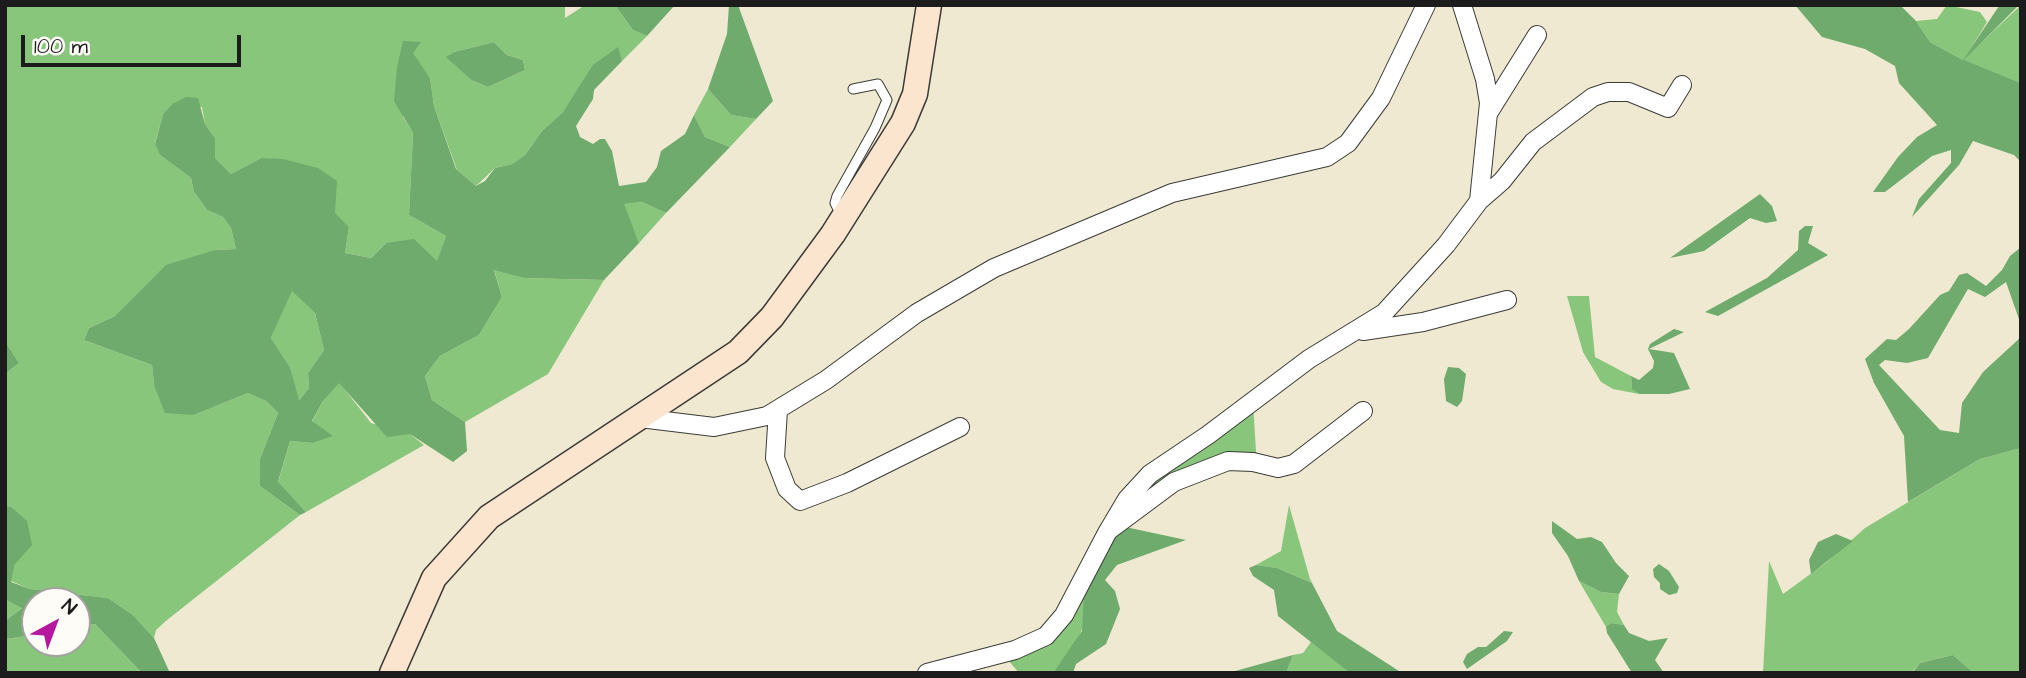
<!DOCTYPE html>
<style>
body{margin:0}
#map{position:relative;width:2026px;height:678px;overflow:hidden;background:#eee9d0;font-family:"Architects Daughter",sans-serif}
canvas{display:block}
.frame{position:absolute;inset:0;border:7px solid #1c1c1c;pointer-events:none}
.north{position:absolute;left:21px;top:587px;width:70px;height:70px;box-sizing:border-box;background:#fdfcf7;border:2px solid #a3a29f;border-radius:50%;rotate:41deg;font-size:19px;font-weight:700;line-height:28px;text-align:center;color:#1c1c1c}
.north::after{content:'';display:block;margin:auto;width:24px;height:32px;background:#b5179e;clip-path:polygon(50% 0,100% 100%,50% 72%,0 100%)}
.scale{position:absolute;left:21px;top:35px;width:220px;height:32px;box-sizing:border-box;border:4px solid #1c1c1c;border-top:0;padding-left:9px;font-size:21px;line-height:24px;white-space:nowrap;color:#1c1c1c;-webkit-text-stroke:5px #fdfcf7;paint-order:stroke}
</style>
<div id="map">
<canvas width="2026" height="678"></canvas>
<div class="frame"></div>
<div class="north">N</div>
<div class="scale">100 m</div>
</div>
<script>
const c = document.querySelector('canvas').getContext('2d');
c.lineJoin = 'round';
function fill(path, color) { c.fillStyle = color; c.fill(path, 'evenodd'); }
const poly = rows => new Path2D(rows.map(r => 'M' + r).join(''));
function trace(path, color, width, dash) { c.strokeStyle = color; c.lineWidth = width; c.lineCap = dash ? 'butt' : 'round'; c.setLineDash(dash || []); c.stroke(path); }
const green = poly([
 [5,5,565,5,565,18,585,5,615,5,633,30,647,36,622,61,617,48,563,112,542,131,525,155,512,164,495,168,476,186,457,170,434,106,430,78,403,41,403,117,413,133,409,215,446,236,437,262,386,243,371,258,345,253,349,227,261,158,231,174,215,158,215,138,205,124,202,107,172,104,163,114,155,143,160,155,191,178,194,192,207,210,223,217,231,228,236,249,215,250,115,316,89,328,84,340,152,365,154,385,194,415,248,393,266,401,278,413,260,459,260,486,300,515,167,620,156,630,154,638,133,615,108,598,30,589,11,581,15,564,11,507,5,507,5,374,19,363,5,341],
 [494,42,507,55,523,60,525,70,488,87,471,80,447,57,454,52],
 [1947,5,1980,12,1987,22,1965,58,2021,5,2021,83,1963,60,1930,42,1916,21,1937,19],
 [708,89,731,115,756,119,730,147,705,137,694,115],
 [642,202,666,213,639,243,623,204],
 [494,269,524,278,604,280,548,374,465,422,432,400,425,376,440,356,479,335,502,297],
 [292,290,315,313,324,350,308,373,309,388,298,401,290,367,271,338],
 [1567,296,1589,296,1595,357,1631,376,1632,388,1639,394,1613,389,1601,382,1583,352],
 [339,382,371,423,410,434,424,445,306,512,278,483,290,441,313,443,332,436,312,422,323,401],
 [1253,401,1256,452,1262,464,1244,461,1119,511,1127,499],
 [2021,448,2021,673,1974,673,1953,655,1920,663,1911,673,1763,673,1769,561,1783,594,1827,562,1865,528,1980,459],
 [1289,505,1310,579,1312,583,1277,568,1256,565,1281,551],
 [1085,573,1084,624,1078,639,1053,673,1019,673,1002,653,1033,643],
 [1579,581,1601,592,1619,594,1617,612,1624,625,1611,623,1606,627],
 [5,599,23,607,5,621],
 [95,624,142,673,5,673,5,639,35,635,35,643,77,643,77,627],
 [1311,642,1342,666,1350,673,1286,673,1293,655,1303,653]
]);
const forest = poly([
 [615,5,675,5,647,36,633,30],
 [729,5,738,5,773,101,756,119,731,115,708,89,727,34],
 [1795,5,1900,5,1916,21,1930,42,1963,60,1999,6,2019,5,1964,60,2021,83,2021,162,2014,155,1973,141,1959,165,1912,217,1919,199,1951,163,1951,150,1932,156,1885,192,1873,192,1898,157,1917,137,1937,125,1899,83,1895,66,1865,49,1822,37],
 [403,41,421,42,413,53,430,78,434,106,456,169,476,186,485,181,495,168,512,164,525,155,542,131,563,112,593,65,618,47,622,61,594,90,593,99,576,126,580,137,593,144,600,139,605,139,612,151,619,186,646,182,657,167,661,151,685,134,694,115,705,137,730,147,666,213,642,202,624,204,639,243,604,280,524,278,494,270,502,297,479,335,440,356,425,376,432,400,465,422,467,451,453,462,410,434,387,437,339,383,323,401,312,421,333,436,313,443,290,441,278,482,306,512,300,515,260,486,260,459,278,413,266,401,248,393,194,415,165,413,154,385,152,365,84,340,89,328,115,316,166,265,215,250,236,249,231,228,223,217,207,210,194,192,191,178,160,155,155,144,163,114,172,104,186,97,198,98,205,124,215,138,215,158,231,174,261,158,283,159,318,168,337,181,335,213,349,227,345,253,371,258,386,243,414,239,437,261,446,236,409,215,413,133,394,101,397,67],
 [292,291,315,313,324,350,308,373,309,388,299,400,290,367,271,338],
 [494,42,507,55,523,60,525,70,488,87,471,80,446,57,454,52],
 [1760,194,1772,206,1777,221,1766,223,1750,218,1704,251,1670,258],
 [1805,226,1813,226,1808,243,1828,255,1718,316,1705,312,1767,278,1798,250,1799,231],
 [2021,247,2021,325,2006,282,1985,297,1968,289,1928,358,1907,363,1885,360,1879,365,1940,430,1959,433,1962,403,1983,372,2021,337,2021,448,1980,459,1908,502,1904,436,1874,383,1865,359,1887,339,1896,340,1909,329,1940,295,1949,291,1959,275,1967,273,1986,286,2002,270,2010,256],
 [1674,329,1684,332,1649,349,1674,353,1690,389,1669,394,1639,394,1632,389,1631,376,1639,380,1653,368,1654,361,1648,349,1650,344],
 [5,341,19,363,5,374],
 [1448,367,1459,368,1466,374,1462,401,1457,407,1446,401,1444,379],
 [5,507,11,507,27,521,32,545,15,564,11,582,30,589,108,598,133,615,154,638,170,673,142,673,95,624,77,627,77,601,35,601,35,635,5,639,5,621,22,608,5,599],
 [1552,521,1577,539,1591,537,1602,542,1616,563,1629,576,1619,594,1601,592,1579,581,1568,556,1552,533],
 [1116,525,1186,540,1117,565,1105,580,1115,591,1120,609,1106,644,1076,664,1073,673,1053,673,1082,631,1085,573],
 [1836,534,1853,541,1811,574,1809,560,1818,542],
 [1659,564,1669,571,1679,587,1677,593,1669,595,1660,589,1660,583,1654,577,1653,569],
 [1256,565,1277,568,1312,583,1337,631,1402,673,1350,673,1278,616,1274,590,1253,576,1249,568],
 [1611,623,1624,625,1629,633,1649,641,1668,638,1655,660,1664,673,1632,673,1607,633,1606,627],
 [1504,631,1513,632,1507,641,1467,669,1463,662,1467,654,1478,647,1486,647],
 [1293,655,1286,673,1228,673],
 [1953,655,1974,673,1912,673,1920,663]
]);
const service = poly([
 [842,217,835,203,837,196,875,128,887,100,878,84,853,89]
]);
const minor = poly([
 [1489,112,1537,35],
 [1479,201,1502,181,1533,142,1593,97,1608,92,1629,92,1668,108,1682,85],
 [1363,331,1423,322,1507,300],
 [778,410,775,458,787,489,800,501,847,483,960,427],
 [640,418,714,427,767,416,826,380,917,313,994,268,1172,193,1327,157,1348,143,1381,98,1426,5],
 [1108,531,1127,499,1150,474,1208,435,1309,359,1384,313,1446,245,1479,201,1489,103,1485,79,1462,5],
 [927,673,1015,650,1046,636,1064,615,1108,531,1174,482,1228,461,1253,462,1278,468,1294,464,1363,411]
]);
const secondary = poly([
 [392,673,434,578,489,517,738,352,772,317,833,234,903,123,915,94,929,5]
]);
fill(green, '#88c67c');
fill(forest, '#6eab6c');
trace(service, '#3c3b37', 11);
trace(minor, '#3c3b37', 20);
trace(secondary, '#3c3b37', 27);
trace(service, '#fff', 9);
trace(minor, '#fff', 18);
trace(secondary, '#fce5cf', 24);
</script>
